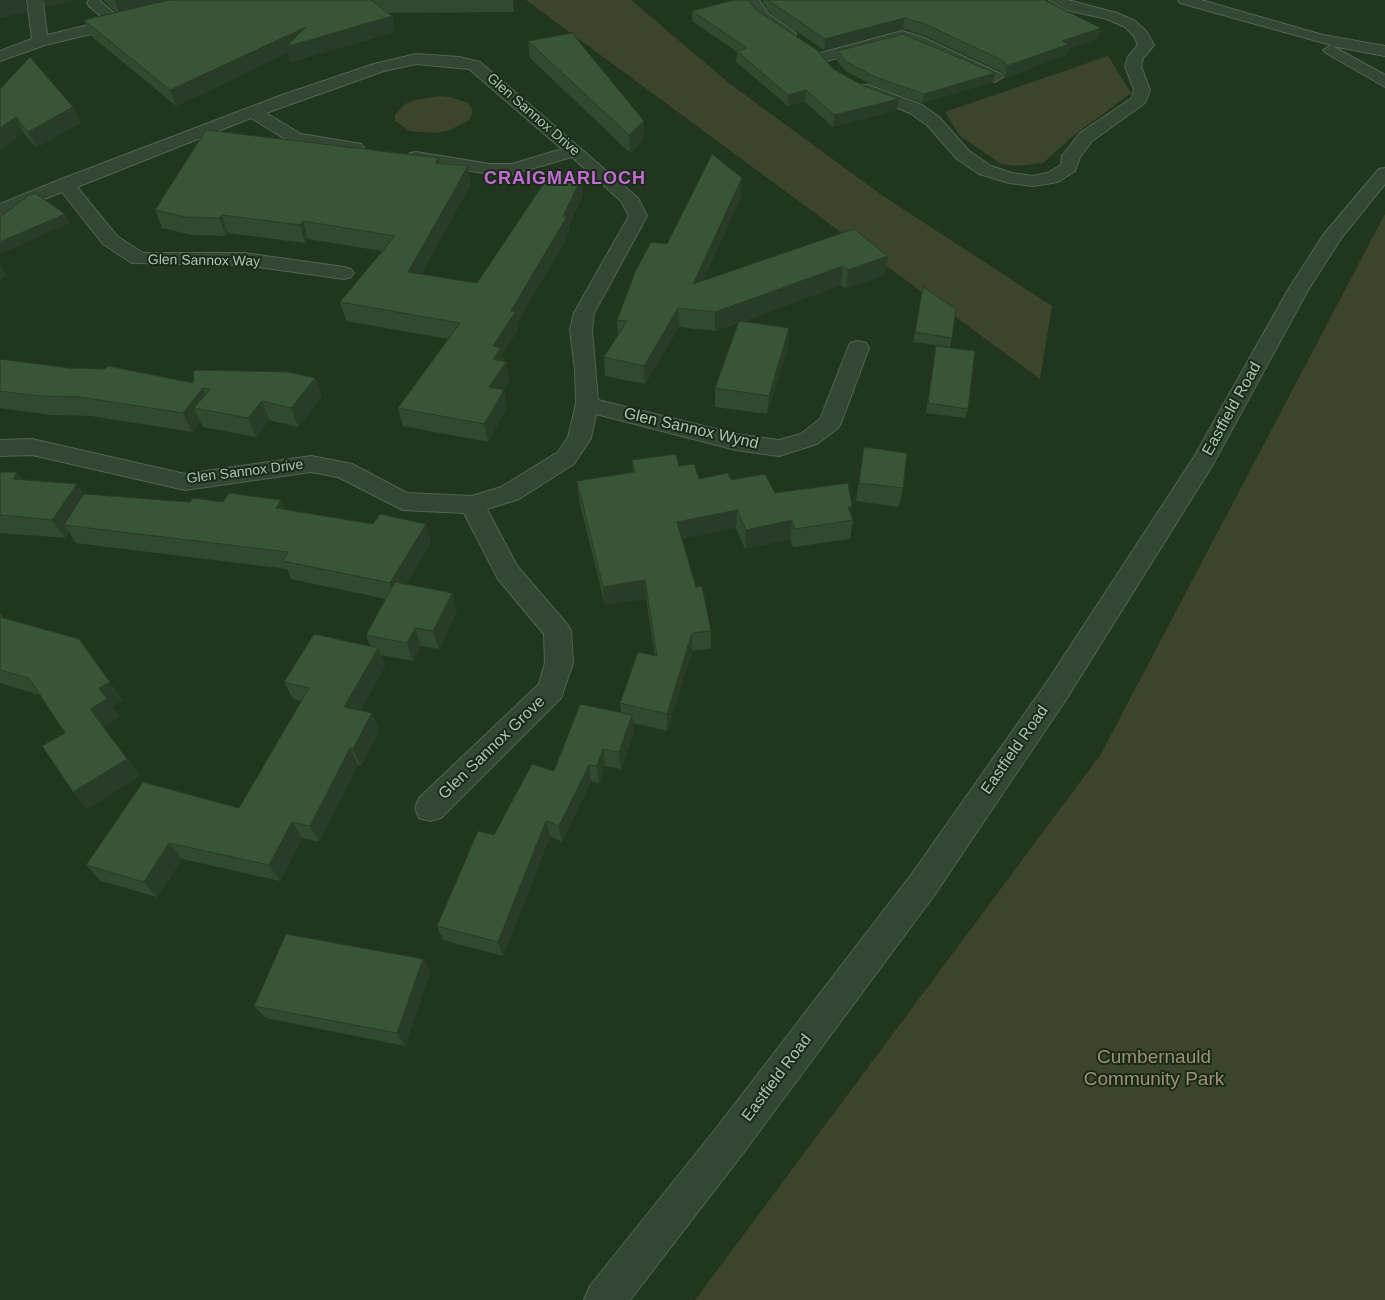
<!DOCTYPE html>
<style>
body{margin:0}
canvas{display:block;background:#20361f}
</style>
<canvas width="1385" height="1300"></canvas>
<script>
const c = document.querySelector('canvas').getContext('2d');
c.lineJoin = 'round';
function fill(path, color) { c.fillStyle = color; c.fill(path, 'evenodd'); }
const poly = rows => new Path2D(rows.map(r => 'M' + r).join(''));
function trace(path, color, width, dash) { c.strokeStyle = color; c.lineWidth = width; c.lineCap = dash ? 'butt' : 'round'; c.setLineDash(dash || []); c.stroke(path); }
function write(font, color, halo, rows, align = 'center') {
  c.font = font + ' Arial,sans-serif'; c.lineWidth = 4; c.setLineDash([]); c.textBaseline = 'middle'; c.strokeStyle = halo; c.fillStyle = color; for (const [text, x, y, turn = 0] of rows) {
    c.save(); c.translate(x, y); c.rotate((+turn || 0) * Math.PI / 180); c.textAlign = isNaN(turn) ? turn : align; if (halo) c.strokeText(text, 0, 0); c.fillText(text, 0, 0); c.restore();
  }
}
const green = poly([
 [526,0,631,0,730,84,883,196,1052,306,1040,379],
 [1108,56,1131,93,1073,136,1043,163,1016,166,1001,164,960,136,945,112],
 [438,96,450,97,468,103,472,109,472,114,469,120,450,130,436,133,410,131,395,121,395,115,405,104,415,100],
 [1385,214,1385,1300,695,1300,1101,754]
]);
const minor = poly([
 [27,0,42,0,43,2,47,35,106,21,89,6,87,3,89,0,99,0,120,18,129,19,131,22,129,25,45,45,0,61,0,51,32,39,27,0],
 [745,0,759,0,767,13,793,31,796,34,793,37,783,37,757,19,746,5,745,0],
 [1049,0,1068,0,1117,13,1135,21,1146,31,1154,45,1143,58,1141,66,1150,90,1145,103,1092,141,1080,157,1075,171,1058,182,1033,186,1009,183,979,174,957,159,927,125,910,113,856,91,854,88,856,85,868,85,922,105,939,117,969,151,991,166,1012,173,1033,176,1047,173,1061,165,1062,156,1080,133,1132,98,1134,90,1125,66,1128,57,1138,45,1134,36,1125,27,1107,19,1067,10,1049,0],
 [902,31,922,37,1001,74,1003,77,995,82,989,80,902,41,822,62,814,57,817,54,902,31],
 [416,54,459,57,480,62,638,198,647,216,594,313,592,330,598,400,736,434,779,440,801,434,820,419,850,343,858,341,866,343,869,348,841,423,838,428,817,444,779,456,736,450,596,414,591,438,574,464,519,499,487,509,517,566,567,624,571,631,573,663,561,698,441,818,430,821,419,818,415,808,419,798,539,684,545,663,544,634,498,579,464,513,403,510,338,477,311,472,185,490,32,455,0,456,0,440,32,439,185,474,311,456,352,464,407,493,472,496,501,487,558,452,568,437,576,404,575,370,570,330,574,313,629,216,621,201,572,157,513,174,490,174,410,161,407,157,410,153,416,152,490,164,512,164,562,149,469,69,416,64,384,71,266,113,301,134,361,144,364,148,361,152,355,153,290,142,251,118,77,187,117,236,143,253,244,253,344,267,351,269,354,273,351,277,344,279,244,265,132,263,103,244,62,192,0,216,0,204,59,180,282,95,374,64,416,54]
]);
const tertiary = poly([
 [1178,0,1201,0,1323,35,1385,46,1385,56,1332,46,1385,75,1385,87,1326,53,1323,50,1331,45,1180,3,1178,0],
 [1385,168,1385,184,1342,237,1308,290,1212,466,1067,698,933,897,744,1152,630,1300,584,1300,590,1286,718,1126,911,875,1047,682,1194,457,1288,290,1324,234,1379,169,1385,168]
]);
const wall = poly([
 [103,0,513,0,514,12,388,13,392,16,395,32,291,62,288,53,176,106,90,35,84,20,116,12],
 [763,0,1044,0,1098,38,1068,49,1066,55,1005,78,1002,72,923,35,903,29,824,50,768,12,763,3],
 [756,10,833,69,862,85,899,99,897,110,833,127,805,102,788,106,736,62,737,52,692,21,692,11],
 [528,41,644,121,644,139,630,153,530,58],
 [837,51,995,73,993,82,922,103,874,86,846,71,836,60],
 [0,89,73,107,80,123,36,148,23,132,0,150],
 [440,163,471,184,421,274,477,283,582,177,583,195,568,227,569,234,517,323,518,330,502,354,504,361,506,362,509,380,503,390,507,408,488,442,403,426,398,408,448,339,346,321,340,302,382,251,308,239,305,243,228,233,226,236,192,235,162,228,155,210],
 [742,178,741,197,703,280,888,256,885,275,846,289,841,285,741,322,789,328,788,347,767,414,715,407,715,388,738,323,715,331,679,327,645,384,605,376,604,357,618,334,617,320,667,244],
 [923,287,952,338,950,347,913,342],
 [936,346,968,409,965,418,926,413],
 [0,359,193,383,315,378,322,397,298,427,269,420,256,437,203,427,200,421,192,432,91,416,51,415,0,408],
 [864,447,903,488,899,507,856,501],
 [632,460,679,466,699,479,731,480,851,514,853,520,850,539,793,547,790,539,745,549,736,528,682,539,696,587,711,631,711,649,692,651,667,731,633,723,634,732,621,769,605,766,599,783,591,781,562,842,550,836,503,956,443,940,437,926,494,835,554,771,621,713,620,703,655,655,646,599,605,605,579,500,577,481,633,472],
 [0,472,17,472,22,479,77,484,83,495,190,502,223,502,284,510,373,524,426,524,431,543,406,584,452,593,457,611,439,649,421,646,413,661,381,655,385,666,360,711,372,713,379,731,361,766,358,765,319,842,302,838,280,881,182,859,157,897,101,881,86,865,239,808,301,701,293,699,284,682,370,646,366,635,386,599,291,579,287,569,76,543,69,532,65,538,0,533],
 [0,613,4,618,123,700,112,706,120,716,103,726,140,776,87,809,73,792,65,733,40,695,0,683],
 [423,959,430,973,405,1046,266,1018,254,1006]
]);
const shadedWall = poly([
 [6,0,25,0,27,12,0,18,0,1],
 [42,0,76,0,46,7],
 [118,0,187,0,120,16,115,1],
 [392,16,395,32,291,62,288,53,176,106,170,90,306,27],
 [904,18,903,29,824,50,825,39],
 [1101,28,1098,38,1068,49,1066,55,1005,78,1007,66,1062,41],
 [995,73,993,82,922,103,924,94],
 [806,90,805,102,788,106,788,95],
 [899,99,897,110,833,127,834,115],
 [73,107,80,123,36,148,28,132],
 [16,117,23,132,0,150,0,128],
 [644,121,644,139,630,153,629,135],
 [439,158,442,175,435,163],
 [468,166,471,184,412,290,408,272],
 [582,177,583,195,568,227,569,234,517,323,518,330,502,354,504,364,506,362,509,380,492,406,489,387,493,359,493,346,511,311,563,216],
 [742,178,741,197,693,303,693,284],
 [65,214,70,223,0,254,0,242],
 [222,215,228,233,226,236,219,218],
 [303,221,308,239,305,243,300,225],
 [888,256,885,275,846,289,848,270],
 [0,265,6,275,0,280],
 [843,266,841,285,715,331,715,312],
 [678,308,679,327,645,384,644,366],
 [789,328,788,347,767,414,769,396],
 [315,378,322,397,298,427,291,408],
 [203,388,211,407,194,408,200,421,192,432,183,413],
 [504,390,507,408,488,442,484,424],
 [262,401,269,420,256,437,248,418],
 [17,472,30,491,13,479],
 [77,484,88,503,64,525,69,532,65,538,52,520],
 [281,500,288,519,276,508],
 [848,507,852,507,850,521],
 [737,510,736,528,677,540,677,522],
 [792,520,790,539,745,549,746,530],
 [426,524,431,543,396,601,390,583],
 [645,580,646,599,605,605,603,587],
 [452,593,457,611,439,649,433,631],
 [415,628,421,646,413,661,407,643],
 [692,633,692,651,667,731,667,714],
 [79,639,123,700,112,706,120,716,103,726,140,776,87,809,73,792,90,709,99,688],
 [378,648,385,666,352,725,344,707],
 [372,713,379,731,361,766,353,749],
 [632,715,634,732,621,769,619,752],
 [350,748,358,765,319,842,310,826],
 [603,749,605,766,599,783,597,766],
 [589,765,591,781,562,842,559,826],
 [546,821,550,836,503,956,498,942],
 [292,822,302,838,280,881,269,865],
 [169,843,182,859,157,897,144,882],
 [423,959,430,973,405,1046,397,1033]
]);
const building = poly([
 [169,0,371,0,392,16,286,47,306,27,170,90,84,20,169,0],
 [734,0,748,0,756,10,817,50,833,69,862,85,899,99,834,115,806,90,788,95,737,51,747,48,692,11,734,0],
 [768,0,1044,0,1101,28,1062,41,1069,44,1007,66,1004,61,925,24,904,18,825,39,768,0],
 [572,33,644,121,629,135,528,41,572,33],
 [903,34,995,73,924,94,875,77,847,62,837,51,903,34],
 [30,57,73,107,28,132,16,117,0,128,0,89,30,57],
 [206,130,439,158,435,163,468,166,408,272,477,283,550,174,582,177,563,216,567,216,511,311,516,311,493,346,501,348,493,359,506,362,489,387,504,390,484,424,398,408,460,323,340,302,395,236,303,221,300,225,222,215,219,218,185,217,155,210,206,130],
 [712,154,742,178,693,284,854,229,888,256,848,270,843,266,715,312,678,308,644,366,604,357,627,321,617,320,636,270,651,242,667,244,712,154],
 [35,193,65,214,0,242,0,217,28,196,35,193],
 [923,287,956,309,952,338,915,332,923,287],
 [739,321,789,328,769,396,715,388,739,321],
 [936,346,975,351,968,409,928,403,936,346],
 [0,359,69,368,105,369,108,366,193,383,194,370,288,372,315,378,291,408,262,401,248,418,194,408,210,389,203,388,183,413,80,397,39,396,0,391,0,359],
 [864,447,907,453,903,488,859,483,864,447],
 [676,454,679,466,694,464,699,479,728,473,731,480,765,474,775,493,848,483,852,507,848,507,853,520,795,529,792,520,746,530,737,510,677,522,696,587,702,586,711,631,692,633,667,714,620,703,638,652,657,656,645,580,603,587,577,481,635,472,632,460,676,454],
 [0,472,17,472,13,479,77,484,52,520,0,515,0,472],
 [229,493,281,500,276,508,373,524,380,514,426,524,390,583,283,561,288,552,64,525,84,494,190,502,193,498,223,502,229,493],
 [395,582,452,593,433,631,415,628,407,643,366,635,395,582],
 [0,617,79,639,110,682,99,688,107,699,90,709,127,759,73,792,42,746,65,733,29,678,0,670,0,617],
 [314,634,378,648,344,707,372,713,353,749,350,748,310,826,292,822,269,865,169,843,144,882,86,865,143,782,239,808,309,688,284,682,314,634],
 [580,704,632,715,619,752,603,749,597,766,589,765,559,826,546,821,498,942,437,926,478,831,494,835,532,764,554,771,580,704],
 [286,934,423,959,397,1033,254,1006,286,934]
]);
const farStreetnames = [
 ["Glen Sannox Drive",533,115,41],
 ["Glen Sannox Way",204,261,1],
 ["Glen Sannox Drive",245,472,-7]
];
const streetNames = [
 ["Eastfield Road",1232,409,-61],
 ["Glen Sannox Wynd",691,429,13],
 ["Glen Sannox Grove",492,748,-44],
 ["Eastfield Road",1015,750,-55],
 ["Eastfield Road",777,1078,-53]
];
const farDistrictnames = [
 ["CRAIGMARLOCH",565,179]
];
const nearParknames = [
 ["Cumbernauld",1154,1058],
 ["Community Park",1154,1080]
];
fill(green, '#3d442c');
trace(minor, '#506550', 2);
trace(tertiary, '#506550', 2);
fill(minor, '#334733');
fill(tertiary, '#334733');
fill(wall, '#314930');
fill(shadedWall, '#283c27');
fill(building, '#395538');
trace(building, '#283c27', 1);
write('14px', '#adc4ad', '#192b18', farStreetnames);
write('16px', '#adc4ad', '#192b18', streetNames);
c.letterSpacing = '1px';
write('bold 18px', '#c569d7', '#192b18', farDistrictnames);
c.letterSpacing = '0px';
write('19px', '#9f8f74', '#192b18', nearParknames);
</script>
